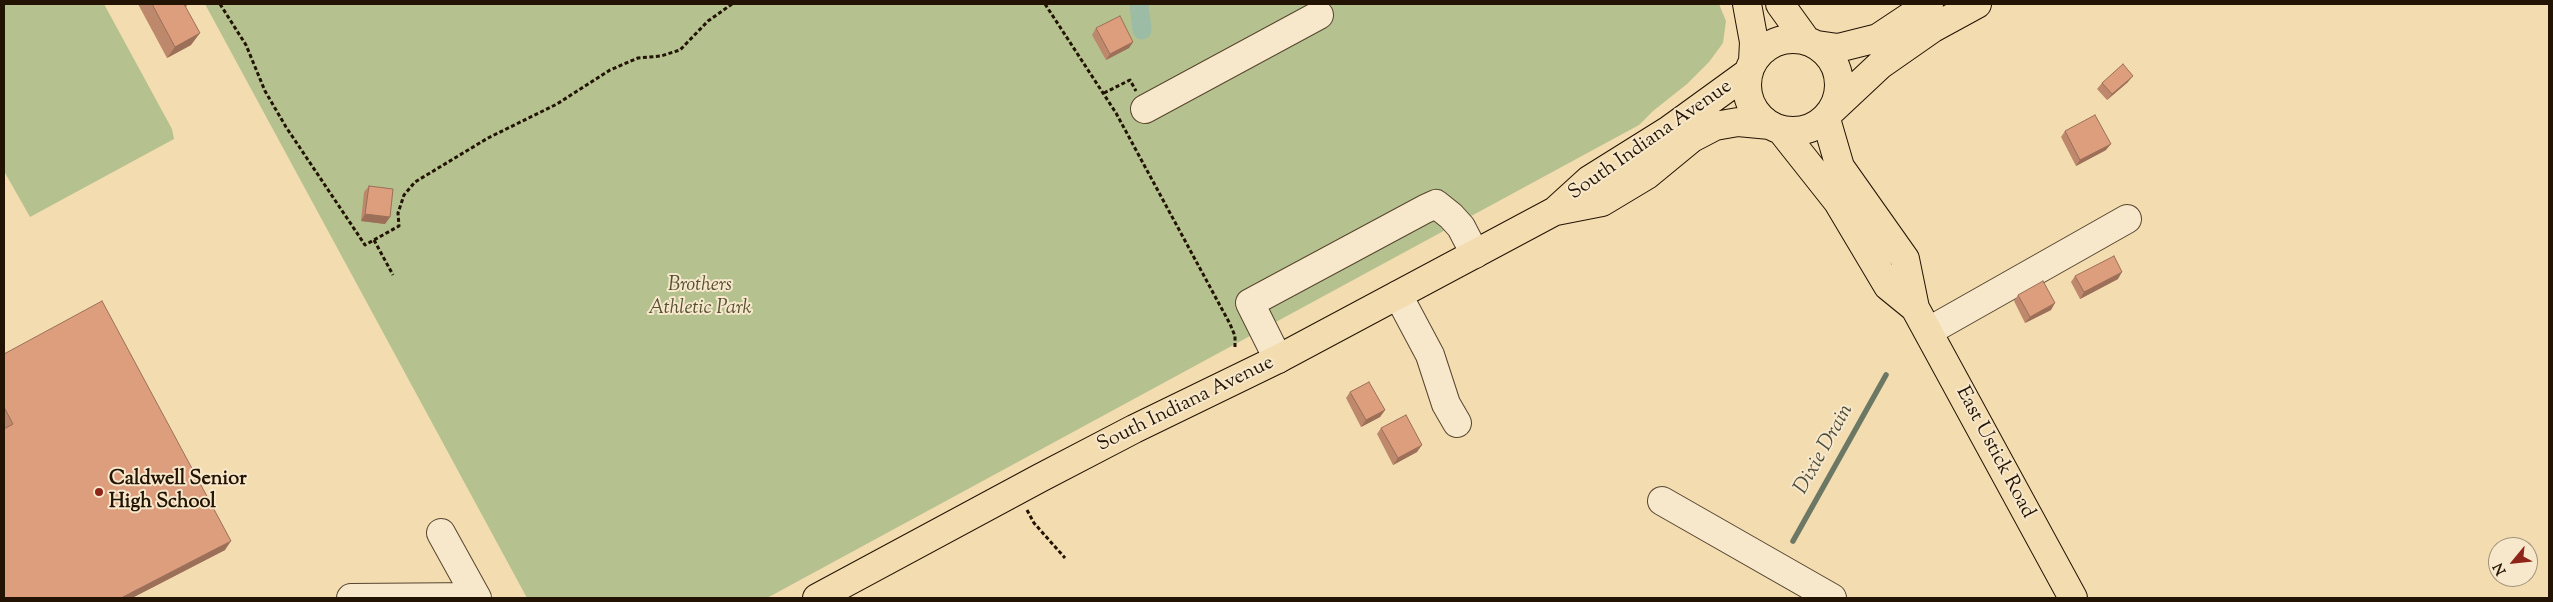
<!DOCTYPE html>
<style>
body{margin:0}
#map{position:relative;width:2553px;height:602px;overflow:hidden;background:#f2dcb0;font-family:"Sorts Mill Goudy",serif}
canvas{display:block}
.frame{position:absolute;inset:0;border:5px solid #231302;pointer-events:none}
.north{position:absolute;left:2488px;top:537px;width:50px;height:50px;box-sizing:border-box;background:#f7e8cc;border:1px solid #a2937b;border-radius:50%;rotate:242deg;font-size:14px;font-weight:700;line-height:20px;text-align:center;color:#231302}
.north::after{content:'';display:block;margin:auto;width:18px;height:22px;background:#8f2418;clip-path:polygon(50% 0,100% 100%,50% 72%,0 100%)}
</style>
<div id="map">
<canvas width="2553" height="602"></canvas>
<div class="frame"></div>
<div class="north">N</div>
</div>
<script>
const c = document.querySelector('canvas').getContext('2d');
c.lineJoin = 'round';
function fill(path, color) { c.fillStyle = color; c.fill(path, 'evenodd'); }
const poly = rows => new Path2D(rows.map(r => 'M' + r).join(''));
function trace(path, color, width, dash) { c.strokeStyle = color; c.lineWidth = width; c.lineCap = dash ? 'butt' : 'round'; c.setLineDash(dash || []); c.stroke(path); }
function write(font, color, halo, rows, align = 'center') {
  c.font = font + ' "Sorts Mill Goudy",serif'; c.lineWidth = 4; c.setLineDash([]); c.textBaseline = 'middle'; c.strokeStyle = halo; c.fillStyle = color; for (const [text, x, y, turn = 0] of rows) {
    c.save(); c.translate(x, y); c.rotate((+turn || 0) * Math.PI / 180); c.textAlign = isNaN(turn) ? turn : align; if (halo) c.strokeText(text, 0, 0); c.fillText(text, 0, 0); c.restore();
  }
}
const green = poly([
 [4,4,104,4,172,129,174,139,30,217,4,171],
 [205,4,1719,4,1726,21,1723,43,1709,62,1687,84,1653,111,1639,125,767,598,527,598]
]);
const stream = poly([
 [1793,541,1886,375]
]);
const canal = poly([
 [1139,4,1142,30]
]);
const path = poly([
 [220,4,246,45,265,91,286,127,365,245,399,226,398,213,404,195,415,182,488,138,557,104,610,70,638,58,661,56,680,50,708,21,732,4],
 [1045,4,1116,113,1230,324,1235,336,1235,349],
 [1104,93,1130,80,1136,91],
 [374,240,393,275],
 [1027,510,1034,523,1065,558]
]);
const minor = poly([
 [1145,109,1319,15],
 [1398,295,1430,355,1446,404,1457,423],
 [1929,331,2127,219],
 [1278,359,1250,303,1425,209,1436,204,1451,216,1461,227,1475,254],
 [1662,501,1832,598],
 [441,533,477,598],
 [351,598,476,597]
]);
const major = poly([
 [1747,4,1754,42,1753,61],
 [1780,4,1806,40],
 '1747 85a46 46 0 1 1 92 0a46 46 0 1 1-92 0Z',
 [1817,45,1838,48,1878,38,1929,4],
 [1833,109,1880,65,1933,28,1977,4],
 [1826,119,1840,167,1905,259,1915,308,2073,598],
 [1781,130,1838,202,1888,286,1915,308],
 [1556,211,1602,202,1647,175,1692,138,1715,126,1738,122,1770,125],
 [817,598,1040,478,1134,429,1278,359,1555,211,1589,180,1669,130,1749,72]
]);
const wall = poly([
 [138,4,188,4,186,7,191,45,167,58],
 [1096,28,1133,42,1129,48,1106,60,1092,35],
 [2128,82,2107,100,2097,89,2102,83],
 [2065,131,2106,150,2076,166,2061,137],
 [369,186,390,217,385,224,361,221,364,192],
 [2075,276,2118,279,2080,299,2071,282],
 [2018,295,2051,310,2025,323,2014,301],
 [4,354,225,550,132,598,4,598],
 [1350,392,1385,410,1380,417,1361,427,1346,398],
 [1381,428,1417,452,1393,465,1377,434]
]);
const shadedWall = poly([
 [200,33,191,45,167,58,175,47],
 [1133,42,1129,48,1106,60,1110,54],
 [2133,76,2128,82,2107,100,2112,94],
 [2111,144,2106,150,2076,166,2080,160],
 [365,214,390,217,385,224,361,221],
 [2122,272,2118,279,2080,299,2084,292],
 [2055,303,2051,310,2025,323,2030,317],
 [1385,410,1380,417,1361,427,1366,420],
 [1422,445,1417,452,1393,465,1398,458],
 [231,541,225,550,132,598,121,598]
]);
const building = poly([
 [152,4,184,4,200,33,175,47,152,4],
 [1120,16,1133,42,1110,54,1096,28,1120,16],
 [2123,64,2133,76,2112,94,2102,83,2123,64],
 [2095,115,2111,144,2080,160,2065,131,2095,115],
 [369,186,393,189,390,217,365,214,369,186],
 [2114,256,2122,272,2084,292,2075,276,2114,256],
 [2043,281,2055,303,2030,317,2018,295,2043,281],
 [102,301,231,541,121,598,4,598,4,429,13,424,4,407,4,354,102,301],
 [1369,382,1385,410,1366,420,1350,392,1369,382],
 [1406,415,1422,445,1398,458,1381,428,1406,415]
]);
const markers = [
 [99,492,5,"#8f2418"]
];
const streetNames = [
 ["South Indiana Avenue",1651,141,-35],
 ["South Indiana Avenue",1186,405,-26],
 ["East Ustick Road",1994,453,62]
];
const parkNames = [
 ["Brothers",700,287],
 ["Athletic Park",700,310]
];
const poiNames = [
 ["Caldwell Senior",109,481],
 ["High School",109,504]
];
const waterNames = [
 ["Dixie Drain",1825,450,-61]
];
fill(green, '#b5c28f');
trace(stream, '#6c7864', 5.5);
trace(canal, '#9cbca6', 19);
trace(minor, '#57452e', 30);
trace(major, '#231302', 30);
trace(path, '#231302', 3, [4, 2.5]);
trace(minor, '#f7e8cc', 28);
trace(major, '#f2dcb0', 28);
fill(wall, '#be886c');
fill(shadedWall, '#9b6f58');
fill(building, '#dd9e7e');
trace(building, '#9b6f58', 1);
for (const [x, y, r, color] of markers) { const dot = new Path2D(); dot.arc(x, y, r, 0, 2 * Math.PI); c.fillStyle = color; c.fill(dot); trace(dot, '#f7e8cc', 2); }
write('20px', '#231302', '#f7e8cc', streetNames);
write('italic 20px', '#565033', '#f7e8cc', parkNames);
write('bold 20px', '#231302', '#f7e8cc', poiNames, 'left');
write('italic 21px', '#4d4e3b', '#f7e8cc', waterNames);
</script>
